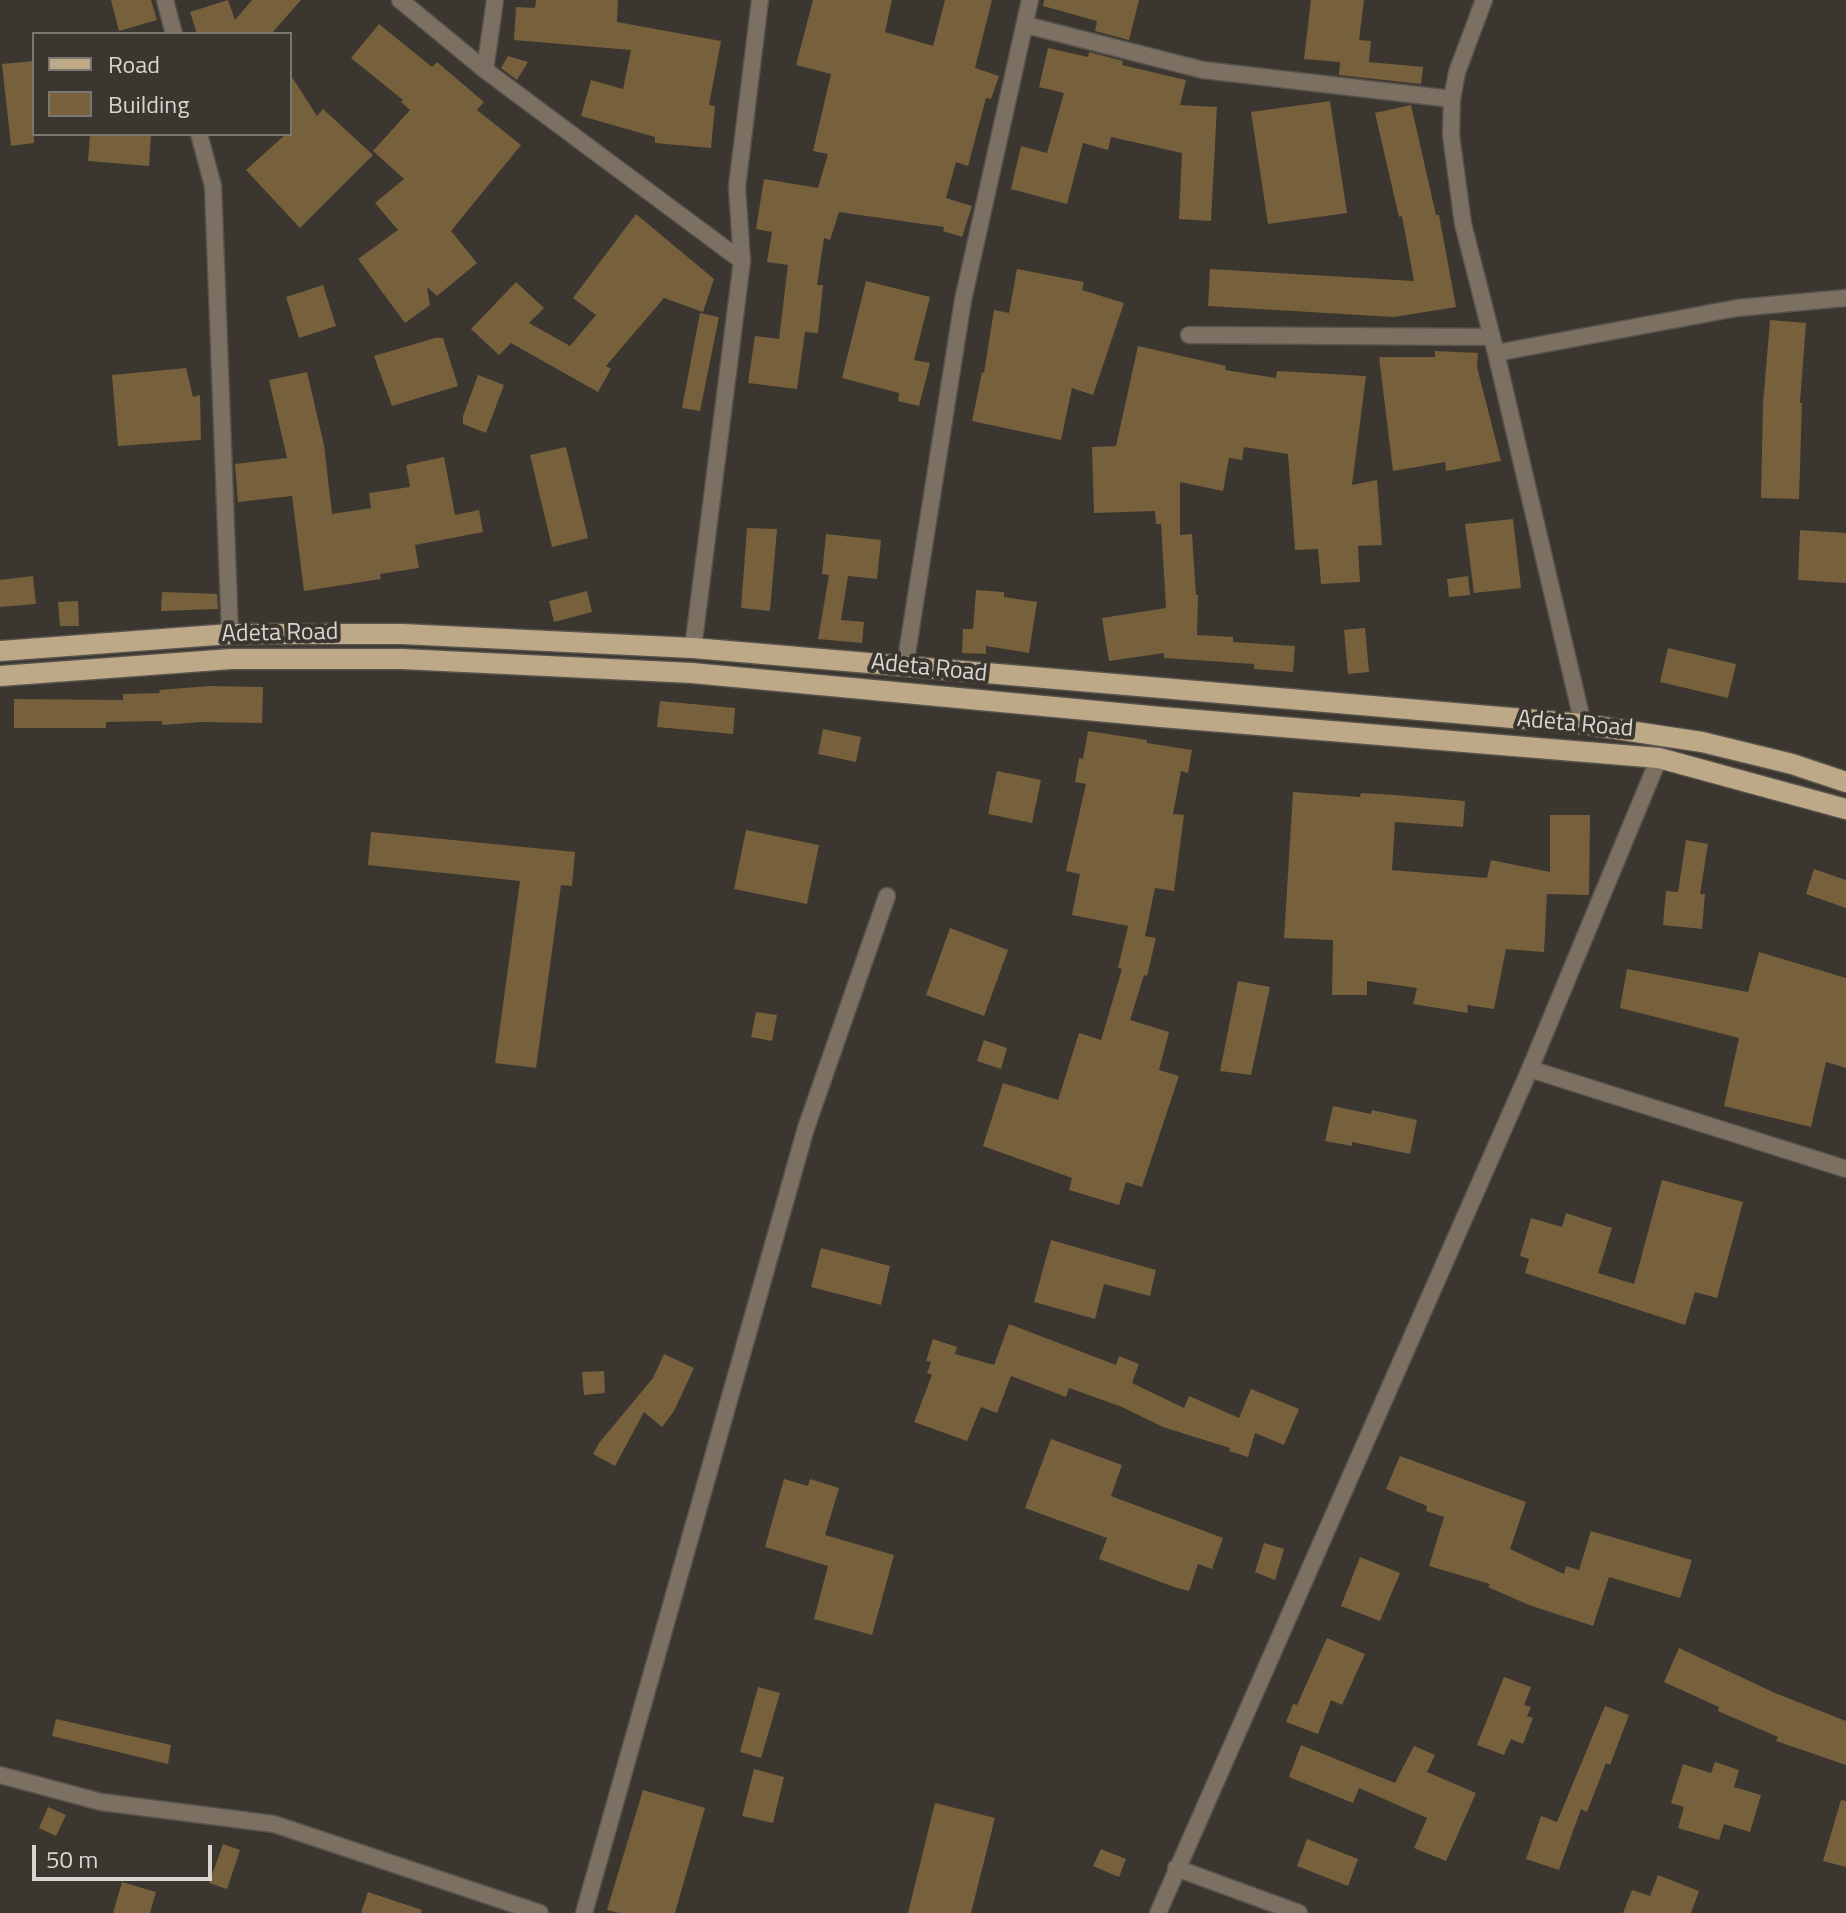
<!DOCTYPE html>
<style>
body{margin:0}
#map{position:relative;width:1846px;height:1913px;overflow:hidden;background:#3b362f;font-family:"Titillium Web",sans-serif}
canvas{display:block}
.legend{position:absolute;left:32px;top:32px;width:260px;height:104px;box-sizing:border-box;background:#3b362f;border:2px solid #7a7670;margin:0;padding:10px 14px;list-style:none;font-size:24px;color:#d9d6d1}
.legend li{display:flex;align-items:center;gap:16px;height:40px}
.legend b{width:40px;border:2px solid #7a7670}
.scale{position:absolute;left:32px;top:1845px;width:180px;height:36px;box-sizing:border-box;border:4px solid #d9d6d1;border-top:0;padding-left:10px;font-size:24px;line-height:28px;white-space:nowrap;color:#d9d6d1;-webkit-text-stroke:6px #3b362f;paint-order:stroke}
</style>
<div id="map">
<canvas width="1846" height="1913"></canvas>
<ul class="legend">
<li><b style="height:10px;background:#bda888"></b>Road</li>
<li><b style="height:22px;background:#77603c"></b>Building</li>
</ul>
<div class="scale">50 m</div>
</div>
<script>
const c = document.querySelector('canvas').getContext('2d');
c.lineJoin = 'round';
function fill(path, color) { c.fillStyle = color; c.fill(path, 'evenodd'); }
const poly = rows => new Path2D(rows.map(r => 'M' + r).join(''));
function trace(path, color, width, dash) { c.strokeStyle = color; c.lineWidth = width; c.lineCap = dash ? 'butt' : 'round'; c.setLineDash(dash || []); c.stroke(path); }
function write(font, color, halo, rows, align = 'center') {
  c.font = font + ' "Titillium Web",sans-serif'; c.lineWidth = 8; c.setLineDash([]); c.textBaseline = 'middle'; c.strokeStyle = halo; c.fillStyle = color; for (const [text, x, y, turn = 0] of rows) {
    c.save(); c.translate(x, y); c.rotate((+turn || 0) * Math.PI / 180); c.textAlign = isNaN(turn) ? turn : align; if (halo) c.strokeText(text, 0, 0); c.fillText(text, 0, 0); c.restore();
  }
}
const building = poly([
 [111,0,151,0,157,20,119,31],
 [228,0,235,20,252,0,301,0,271,34,197,34,190,12],
 [536,0,618,0,617,22,721,41,709,105,715,106,711,148,655,143,655,137,581,116,591,80,623,89,631,50,514,40,516,7,535,8],
 [813,0,892,0,885,32,933,46,945,0,992,0,975,68,999,76,991,99,986,98,968,166,956,162,946,198,972,206,962,237,943,231,944,227,839,212,830,240,824,238,817,285,823,285,818,333,805,332,797,389,748,383,755,336,779,339,788,265,767,262,772,232,756,229,764,179,818,188,828,154,813,151,831,74,796,65],
 [1044,0,1139,0,1129,40,1095,31,1097,21,1043,6],
 [1311,0,1364,0,1359,40,1371,41,1369,62,1423,67,1421,84,1339,75,1340,62,1304,59],
 [379,24,432,67,437,62,484,102,477,110,521,145,451,231,477,263,437,296,427,287,430,305,405,323,358,259,398,230,375,203,404,179,373,151,410,110,401,102,403,100,351,58],
 [1048,48,1088,57,1089,52,1123,61,1122,65,1186,80,1180,105,1217,107,1211,221,1179,219,1182,153,1111,137,1108,150,1083,143,1067,204,1011,189,1021,146,1047,153,1064,93,1039,87],
 [508,56,528,62,517,80,501,68],
 [34,61,34,143,11,146,2,64],
 [290,74,317,116,323,109,373,155,300,228,246,170,286,134,290,134],
 [1330,101,1347,213,1268,224,1251,112],
 [1411,105,1436,215,1439,215,1456,307,1394,317,1208,306,1210,269,1414,281,1402,216,1399,217,1375,113],
 [90,134,151,134,149,166,88,161],
 [636,214,714,279,703,312,664,298,606,366,611,369,598,392,511,343,499,355,471,329,516,282,544,308,529,323,570,346,596,315,573,298],
 [1017,269,1084,282,1082,290,1124,303,1093,395,1072,388,1061,440,972,421,982,372,984,373,994,310,1009,313],
 [866,281,930,297,914,360,930,363,919,406,898,401,899,393,842,378],
 [323,285,336,326,299,338,286,297],
 [700,313,719,317,700,411,682,408],
 [1770,320,1806,323,1800,403,1802,403,1799,499,1761,498,1763,404],
 [435,338,443,338,458,386,392,406,374,356],
 [1138,346,1226,366,1225,370,1276,378,1277,371,1366,376,1352,485,1377,480,1382,545,1358,546,1360,582,1321,584,1318,549,1295,550,1288,454,1244,447,1242,460,1229,458,1223,491,1180,482,1180,535,1192,534,1196,595,1198,595,1197,635,1233,637,1233,642,1295,646,1293,672,1254,669,1254,664,1164,658,1164,653,1109,661,1102,618,1166,608,1161,524,1156,524,1155,511,1094,513,1092,447,1116,446],
 [1435,351,1478,353,1477,367,1501,461,1446,471,1445,462,1393,471,1379,357,1435,357],
 [186,368,193,397,200,395,201,440,118,446,112,375],
 [307,372,324,445,332,514,371,508,369,493,410,487,406,465,444,457,455,515,479,510,483,532,415,545,419,568,380,574,381,579,304,591,292,496,238,502,235,464,287,458,269,380],
 [478,375,504,385,486,433,463,424,463,416],
 [566,447,588,538,552,547,530,455],
 [1513,519,1521,588,1474,593,1465,524],
 [747,528,777,529,770,611,741,608],
 [1800,530,1846,533,1846,583,1798,580],
 [826,534,881,540,877,579,848,576,841,620,864,622,862,643,818,639,829,575,822,574],
 [33,576,36,604,0,607,0,580],
 [1468,576,1470,595,1449,597,1447,579],
 [976,590,1004,592,1004,597,1037,602,1029,653,986,646,986,654,962,653,963,629,973,629],
 [587,591,592,612,554,622,549,601],
 [162,592,217,594,218,609,161,611],
 [78,601,79,626,60,626,58,602],
 [1365,628,1369,672,1348,674,1344,630],
 [1668,648,1736,664,1728,698,1660,682],
 [210,686,263,687,262,723,201,722,162,725,162,721,106,722,106,728,14,728,14,699,123,700,123,694,160,693,159,690],
 [660,701,735,708,733,734,657,727],
 [823,729,861,737,856,762,818,754],
 [1088,731,1147,740,1147,743,1192,750,1188,773,1181,771,1173,814,1184,815,1174,891,1155,888,1145,936,1156,938,1147,976,1144,975,1130,1020,1169,1032,1159,1070,1179,1076,1142,1187,1126,1182,1119,1205,1069,1190,1072,1178,983,1146,1003,1083,1058,1100,1079,1033,1101,1040,1122,969,1118,968,1128,926,1072,915,1080,874,1066,871,1086,784,1075,782,1079,758,1083,759],
 [997,771,1041,780,1032,823,988,814],
 [1293,792,1360,797,1361,793,1395,795,1465,801,1463,827,1395,822,1392,870,1487,878,1491,860,1550,872,1550,815,1590,815,1589,895,1547,894,1544,952,1506,949,1494,1009,1467,1005,1468,1013,1413,1004,1417,988,1367,981,1367,995,1332,995,1333,940,1284,938],
 [746,830,819,845,807,904,734,889],
 [371,832,575,852,572,886,561,885,536,1068,495,1063,520,881,368,865],
 [1686,840,1708,844,1700,894,1705,894,1702,929,1663,925,1666,891,1678,892],
 [1814,869,1846,880,1846,908,1806,894],
 [950,928,1008,950,984,1016,926,995],
 [1759,952,1846,978,1846,1068,1826,1062,1811,1127,1724,1106,1739,1038,1620,1008,1627,969,1748,992],
 [1238,981,1270,987,1251,1075,1220,1071],
 [756,1012,777,1015,772,1041,751,1037],
 [984,1040,1007,1048,1001,1069,977,1061],
 [1333,1106,1371,1114,1372,1110,1417,1120,1410,1154,1352,1142,1352,1146,1325,1141],
 [1662,1180,1743,1202,1717,1298,1695,1292,1685,1325,1525,1273,1529,1259,1520,1256,1531,1218,1562,1227,1566,1213,1612,1228,1598,1273,1634,1284],
 [1051,1240,1156,1270,1150,1296,1104,1284,1095,1319,1034,1302],
 [821,1248,890,1266,881,1305,811,1287],
 [1009,1324,1116,1365,1119,1356,1139,1364,1132,1383,1184,1408,1189,1396,1239,1418,1251,1389,1299,1409,1284,1445,1255,1433,1248,1457,1229,1451,1230,1448,1163,1427,1122,1407,1069,1388,1066,1397,1011,1376,997,1413,981,1407,967,1441,914,1422,932,1375,927,1373,931,1362,926,1361,933,1339,957,1347,955,1354,994,1365],
 [664,1354,694,1368,674,1411,662,1427,644,1412,615,1466,593,1454,599,1443,653,1378],
 [604,1371,605,1393,584,1395,582,1372],
 [1051,1439,1122,1465,1111,1496,1223,1538,1212,1569,1198,1564,1189,1591,1174,1587,1099,1559,1107,1538,1025,1508],
 [1400,1456,1526,1502,1510,1549,1564,1574,1566,1566,1579,1570,1591,1531,1692,1560,1680,1598,1609,1577,1593,1626,1529,1605,1488,1587,1490,1584,1429,1566,1444,1517,1426,1511,1427,1506,1386,1489],
 [784,1479,808,1486,810,1479,839,1488,825,1535,894,1555,872,1635,814,1619,828,1566,765,1547],
 [1264,1543,1284,1549,1275,1580,1255,1572],
 [1360,1557,1400,1573,1380,1621,1341,1606],
 [1327,1638,1365,1654,1342,1705,1331,1700,1318,1734,1286,1722,1293,1704,1297,1705],
 [1679,1648,1775,1693,1846,1721,1846,1765,1776,1741,1778,1737,1718,1711,1719,1707,1664,1682],
 [1504,1677,1531,1687,1524,1705,1531,1707,1527,1716,1533,1718,1523,1744,1511,1739,1504,1755,1477,1745],
 [758,1687,780,1693,761,1758,740,1752],
 [1605,1706,1629,1715,1610,1765,1606,1763,1587,1812,1581,1809,1559,1870,1526,1859,1541,1816,1557,1822],
 [56,1719,171,1745,168,1764,52,1736],
 [1301,1745,1395,1783,1414,1746,1435,1755,1427,1772,1476,1793,1446,1861,1414,1848,1427,1818,1359,1788,1353,1803,1289,1777],
 [1715,1762,1739,1770,1734,1787,1761,1795,1750,1832,1724,1824,1719,1840,1678,1828,1684,1807,1671,1803,1683,1764,1711,1773],
 [754,1769,784,1777,773,1823,742,1816],
 [643,1790,705,1808,675,1913,619,1913,607,1910],
 [1841,1800,1846,1801,1846,1867,1823,1861],
 [935,1803,995,1818,971,1913,908,1913],
 [48,1807,66,1815,56,1836,39,1828],
 [1307,1839,1358,1859,1348,1886,1297,1866],
 [223,1844,240,1850,227,1889,209,1883],
 [1101,1849,1126,1859,1119,1877,1093,1866],
 [1658,1875,1699,1891,1691,1913,1623,1913,1632,1890,1650,1896],
 [122,1882,156,1892,150,1913,113,1913],
 [368,1892,422,1910,421,1913,361,1913]
]);
const minor = poly([
 [165,0,174,34],
 [400,0,485,70,742,261],
 [1026,25,1203,70,1452,99],
 [485,70,495,0],
 [199,134,213,186,230,634],
 [1189,335,1492,337],
 [1496,353,1737,308,1846,298],
 [693,648,742,261,737,187,760,0],
 [905,666,963,300,1030,0],
 [1530,1069,1846,1169],
 [0,1775,101,1802,274,1824,540,1913],
 [1176,1868,1299,1913],
 [584,1913,806,1128,887,896],
 [1158,1913,1530,1069,1659,758]
]);
const tertiary = poly([
 [1484,0,1457,72,1452,99,1451,135,1463,224,1496,353,1583,724]
]);
const primary = poly([
 [0,651,230,634,402,634,693,648,1583,724,1702,742,1792,764,1846,782],
 [0,676,231,659,402,659,692,673,1161,717,1659,758,1846,809]
]);
const streetNames = [
 ["Adeta Road",280,634,-1],
 ["Adeta Road",929,669,6],
 ["Adeta Road",1575,725,5]
];
fill(building, '#77603c');
trace(minor, '#57534c', 19);
trace(tertiary, '#57534c', 19);
trace(primary, '#57534c', 23);
trace(minor, '#7b7061', 16);
trace(tertiary, '#7b7061', 16);
trace(primary, '#bda888', 20);
write('24px', '#d9d6d1', '#3b362f', streetNames);
</script>
